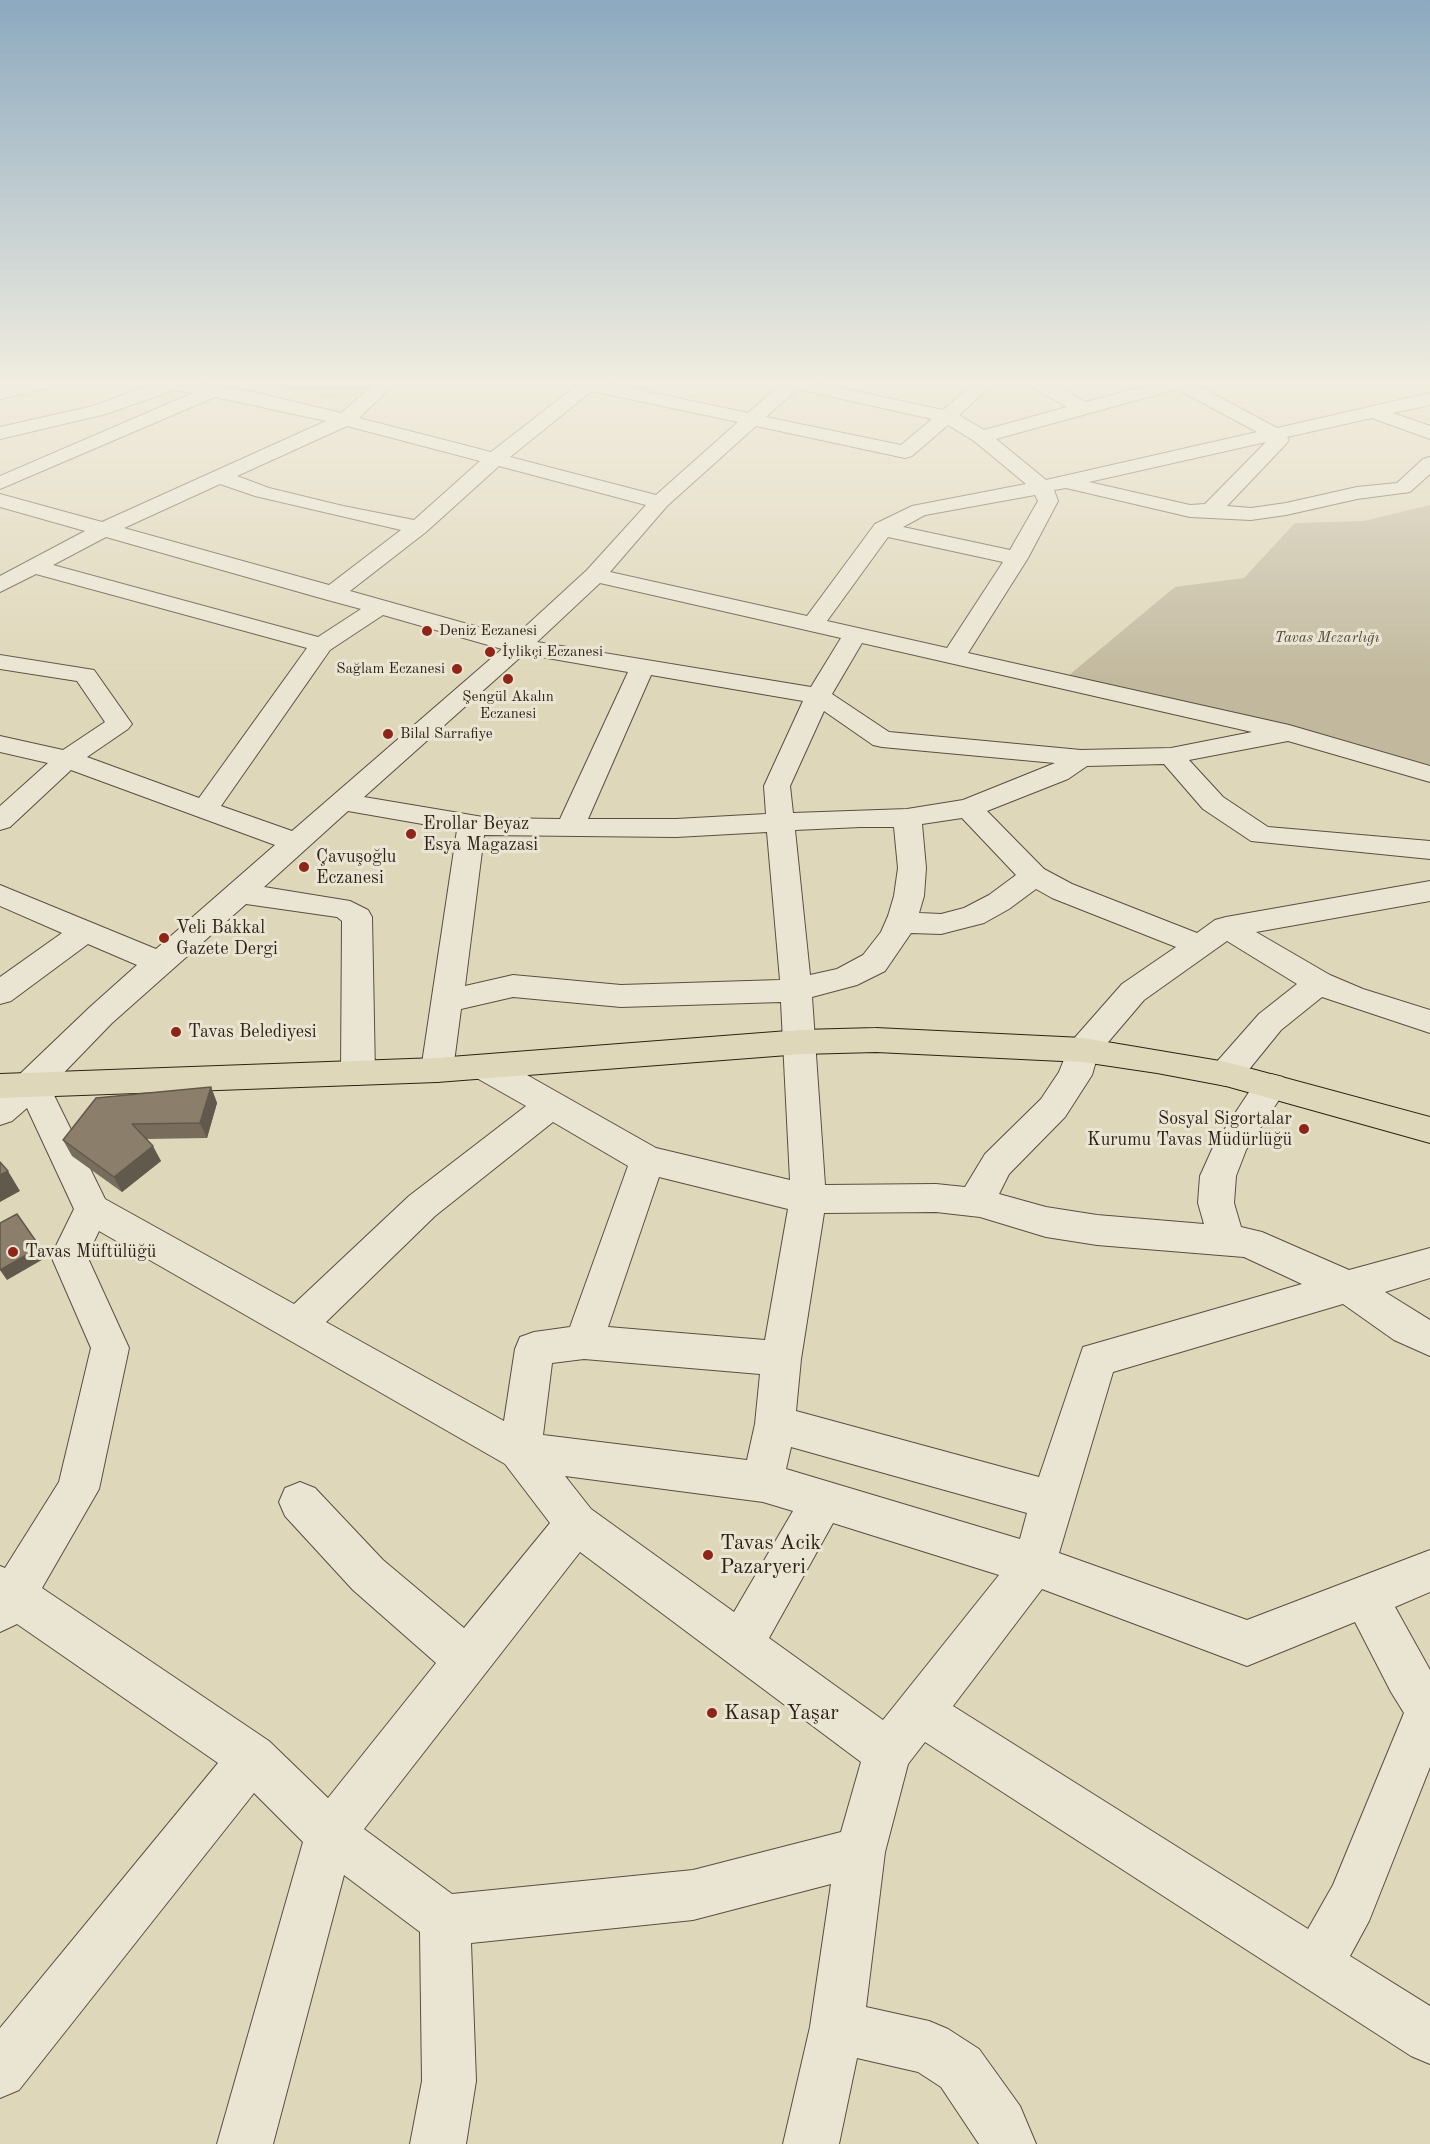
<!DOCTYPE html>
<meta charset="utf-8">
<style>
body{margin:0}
canvas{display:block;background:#dfd7b9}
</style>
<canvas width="1430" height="2144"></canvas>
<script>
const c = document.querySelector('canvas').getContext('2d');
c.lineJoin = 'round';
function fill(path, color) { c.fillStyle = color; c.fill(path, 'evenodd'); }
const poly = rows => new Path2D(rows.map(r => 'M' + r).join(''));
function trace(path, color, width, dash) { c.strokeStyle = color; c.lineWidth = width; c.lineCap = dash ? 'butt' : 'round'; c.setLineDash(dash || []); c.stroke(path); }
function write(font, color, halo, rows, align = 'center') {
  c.font = font + ' "Old Standard TT",serif'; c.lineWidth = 6; c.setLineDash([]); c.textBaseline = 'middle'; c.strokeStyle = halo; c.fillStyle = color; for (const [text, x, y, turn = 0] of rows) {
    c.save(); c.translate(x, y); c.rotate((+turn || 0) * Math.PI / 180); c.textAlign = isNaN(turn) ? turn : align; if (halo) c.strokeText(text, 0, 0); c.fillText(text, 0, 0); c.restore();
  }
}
const green = poly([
 [224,382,376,382,365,392,345,400],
 [1430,505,1430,769,1068,676,1175,587,1244,578,1295,523,1364,521]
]);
const minor = poly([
 [25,382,57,382,55,386,0,399,0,387,25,382],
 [152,382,191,382,254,392,341,413,377,382,396,382,359,418,491,452,581,382,602,382,748,413,783,382,812,382,943,410,975,382,995,382,959,415,984,430,1067,407,1030,386,1028,382,1050,382,1085,402,1162,382,1191,382,1277,428,1430,393,1430,405,1393,413,1430,426,1430,439,1372,418,1287,437,1289,440,1286,444,1227,506,1251,508,1286,503,1357,487,1397,483,1423,459,1430,457,1430,474,1410,492,1357,499,1286,515,1251,520,1190,517,1066,488,1054,490,1058,501,1028,558,968,653,1289,725,1430,766,1430,782,1288,741,1189,760,1223,797,1268,827,1430,841,1430,859,1251,841,1203,809,1164,764,1087,766,1068,779,987,811,1044,869,1072,884,1197,933,1215,920,1226,917,1430,881,1430,901,1256,932,1330,975,1363,989,1430,1010,1430,1033,1322,997,1281,1030,1238,1083,1226,1086,1214,1083,1209,1074,1214,1065,1259,1014,1297,984,1227,941,1144,1000,1098,1054,1092,1075,1065,1117,1009,1174,999,1194,1046,1207,1097,1215,1204,1224,1198,1203,1200,1176,1214,1145,1259,1077,1271,1074,1283,1077,1288,1086,1246,1150,1236,1176,1234,1203,1241,1227,1262,1232,1349,1270,1430,1248,1430,1278,1385,1292,1430,1320,1430,1356,1394,1340,1343,1304,1113,1372,1059,1553,1247,1620,1430,1550,1430,1592,1395,1607,1430,1670,1430,1767,1369,1921,1350,1956,1430,2006,1430,2064,1411,2056,925,1742,908,1764,885,1852,866,2007,929,2021,948,2029,979,2049,1020,2106,1036,2144,979,2144,941,2087,918,2072,857,2058,839,2144,783,2144,810,2027,831,1884,693,1920,471,1943,476,2081,466,2144,410,2144,422,2081,420,1932,344,1875,273,2144,217,2144,303,1842,254,1793,19,2090,0,2098,0,2028,218,1763,17,1624,0,1632,0,1566,5,1568,59,1482,91,1348,51,1256,74,1209,27,1108,12,1121,0,1125,0,1093,90,1007,137,965,88,944,11,1001,0,1004,0,977,62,933,0,906,0,885,156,949,275,845,71,770,10,827,0,830,0,806,48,763,0,752,0,736,63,750,105,722,77,681,0,669,0,655,94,670,132,724,128,729,87,757,199,798,307,648,36,574,0,592,0,576,85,531,0,507,0,494,102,522,326,421,215,397,0,489,0,476,193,393,174,390,106,414,0,439,0,427,93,406,153,384,152,382],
 [797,389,932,419,901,445,766,417,797,389],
 [1177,389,1257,432,1046,480,996,439,1177,389],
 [592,391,738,422,656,495,510,457,592,391],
 [948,425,974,441,1026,484,912,506,875,524,807,616,610,572,667,506,756,426,905,458,912,456,948,425],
 [347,426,480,461,414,520,343,506,269,488,237,476,347,426],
 [1266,442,1205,504,1190,505,1089,482,1266,442],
 [499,466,646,505,587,570,514,637,350,591,426,532,499,466],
 [220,484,255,496,401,530,329,585,124,528,220,484],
 [1035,495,1038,501,1010,550,903,527,925,515,1035,495],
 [106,537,324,599,361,609,318,637,53,565,106,537],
 [888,537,1003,562,947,648,827,621,888,537],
 [600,583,841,638,811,687,537,642,600,583],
 [383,615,502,649,292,831,221,806,330,650,383,615],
 [862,643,1252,732,1171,748,1081,750,889,732,832,694,862,643],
 [524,654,628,672,560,819,489,818,364,797,524,654],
 [651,675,803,701,764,786,766,814,676,819,588,819,651,675],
 [824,711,873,745,882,747,1055,763,963,800,907,809,793,813,790,786,824,711],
 [348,811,457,830,421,1070,425,1079,437,1082,449,1079,453,1070,461,1009,513,997,621,1007,781,1002,790,1180,656,1148,497,1058,485,1055,473,1058,469,1067,473,1076,526,1106,409,1196,294,1304,105,1199,50,1087,112,1023,246,904,337,917,342,921,341,1073,346,1082,358,1085,370,1082,375,1073,372,917,368,910,350,901,264,887,348,811],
 [962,818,1016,875,989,895,964,908,941,914,919,913,924,896,926,868,922,824,962,818],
 [860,827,894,827,898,868,894,896,888,916,881,932,863,955,837,969,810,975,795,830,860,827],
 [767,832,780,980,621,985,513,975,465,986,484,835,676,837,767,832],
 [1036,889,1052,898,1176,947,1122,984,1071,1042,1059,1072,1041,1099,985,1154,965,1187,936,1184,825,1185,812,997,857,985,885,971,911,933,941,934,984,923,1009,909,1036,889],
 [553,1122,628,1166,570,1327,534,1332,520,1337,515,1349,504,1421,326,1322,435,1216,553,1122],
 [659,1177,788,1209,765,1340,608,1327,659,1177],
 [936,1212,980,1217,1046,1237,1097,1245,1244,1257,1302,1284,1083,1347,1039,1477,796,1411,801,1359,824,1213,936,1212],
 [99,1231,505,1464,550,1523,464,1628,383,1560,315,1488,300,1482,285,1488,279,1502,285,1516,353,1590,436,1663,328,1798,269,1741,42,1588,99,1489,129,1348,87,1256,99,1231],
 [584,1359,760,1374,755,1424,747,1460,543,1435,552,1363,584,1359],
 [791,1447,1027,1513,1020,1539,786,1469,791,1447],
 [565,1476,763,1502,793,1511,734,1612,591,1509,565,1476],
 [833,1523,999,1575,883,1720,769,1638,833,1523],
 [580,1552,861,1762,841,1832,693,1870,452,1894,364,1829,580,1552],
 [1042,1589,1247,1666,1355,1622,1391,1692,1404,1713,1333,1885,1308,1929,953,1706,1042,1589]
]);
const major = poly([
 [876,1028,1083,1038,1226,1062,1430,1117,1430,1143,1226,1086,1157,1073,1083,1062,876,1052,801,1054,437,1082,0,1098,0,1074,437,1058,801,1030,876,1028]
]);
const wall = poly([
 [211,1087,217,1103,207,1138,147,1139,161,1161,122,1192,72,1156,63,1140]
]);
const shadedWall = poly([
 [211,1087,217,1103,207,1138,200,1123],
 [153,1146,161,1161,122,1192,114,1177],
 [8,1171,20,1191,0,1202,0,1175],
 [40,1247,47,1257,7,1280,0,1270]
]);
const building = poly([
 [211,1087,200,1123,132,1124,153,1146,114,1177,63,1140,96,1098,211,1087],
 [0,1162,8,1171,0,1175,0,1162],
 [17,1214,40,1247,0,1270,0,1223,17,1214]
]);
const markers = [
 [427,631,6,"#8f2418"],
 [490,652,6,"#8f2418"],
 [457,669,6,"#8f2418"],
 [508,679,6,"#8f2418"],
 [388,734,6,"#8f2418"],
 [411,834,6,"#8f2418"],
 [304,867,6,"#8f2418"],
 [164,938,6,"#8f2418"],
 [176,1032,6,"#8f2418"],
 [1304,1129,6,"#8f2418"],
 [13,1252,6,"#8f2418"],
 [708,1555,6,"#8f2418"],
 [712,1713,6,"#8f2418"]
];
const farPoinames = [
 ["Deniz Eczanesi",439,631],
 ["İylikçi Eczanesi",502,652],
 ["Sağlam Eczanesi",445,669,"right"],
 ["Şengül Akalın",508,697,"center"],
 ["Eczanesi",508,714,"center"],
 ["Bilal Sarrafiye",400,734]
];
const farParknames = [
 ["Tavas Mezarlığı",1327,638]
];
const poiNames = [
 ["Erollar Beyaz",423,824],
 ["Esya Magazasi",423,845],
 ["Çavuşoğlu",316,857],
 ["Eczanesi",316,878],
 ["Veli Bakkal",176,928],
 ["Gazete Dergi",176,949],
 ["Tavas Belediyesi",188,1032],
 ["Sosyal Sigortalar",1292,1119,"right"],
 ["Kurumu Tavas Müdürlüğü",1292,1140,"right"],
 ["Tavas Müftülüğü",25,1252]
];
const nearPoinames = [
 ["Tavas Acik",720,1543],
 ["Pazaryeri",720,1567],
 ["Kasap Yaşar",724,1713]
];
fill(green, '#c1b89d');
trace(minor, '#5b4e40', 2);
trace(major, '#2f2017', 2);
fill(minor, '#eae5d2');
fill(major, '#dfd7b9');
fill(wall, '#786d5c');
fill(shadedWall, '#61594b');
fill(building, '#8b7f6b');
trace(building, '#61594b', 1.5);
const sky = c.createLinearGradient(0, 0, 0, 682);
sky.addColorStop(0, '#8ca9bf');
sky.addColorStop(0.56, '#f1ede0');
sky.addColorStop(1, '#f1ede000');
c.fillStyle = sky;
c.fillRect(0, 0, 1430, 682);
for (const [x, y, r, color] of markers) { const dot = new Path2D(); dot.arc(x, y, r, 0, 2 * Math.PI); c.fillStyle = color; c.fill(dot); trace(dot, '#eae5d2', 2); }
write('15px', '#2f2017', '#eae5d2', farPoinames, 'left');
write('italic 15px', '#544638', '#eae5d2', farParknames);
write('18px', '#2f2017', '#eae5d2', poiNames, 'left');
write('21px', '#2f2017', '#eae5d2', nearPoinames, 'left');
</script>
